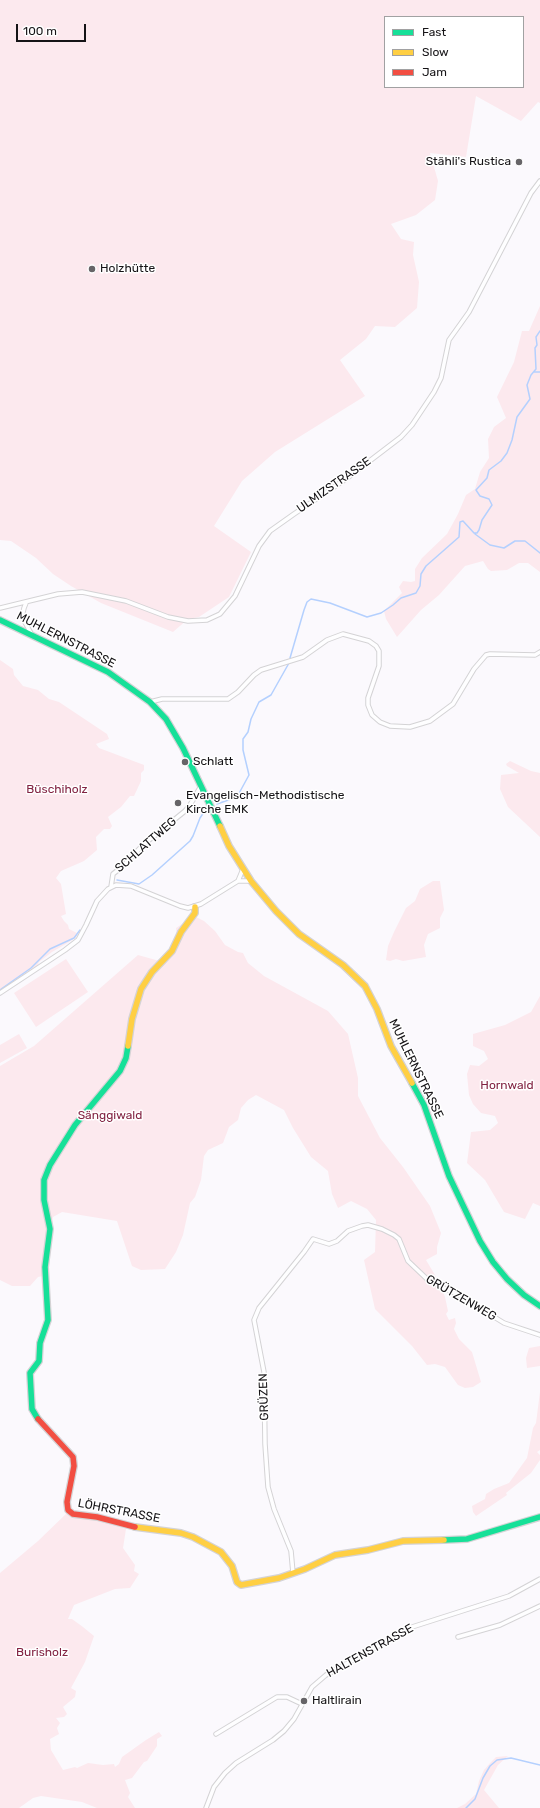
<!DOCTYPE html>
<meta charset="utf-8">
<style>
body{margin:0}
#map{position:relative;width:540px;height:1808px;overflow:hidden;background:#fbf9fd;font-family:Rubik,sans-serif}
canvas{display:block}
.legend{position:absolute;left:384px;top:16px;width:140px;height:72px;box-sizing:border-box;background:#fff;border:1px solid #a1a1a2;margin:0;padding:5px 7px;list-style:none;font-size:12px;color:#151316}
.legend li{display:flex;align-items:center;gap:8px;height:20px}
.legend b{width:20px;border:1px solid #a1a1a2}
.scale{position:absolute;left:16px;top:24px;width:70px;height:18px;box-sizing:border-box;border:2px solid #151316;border-top:0;padding-left:5px;font-size:12px;line-height:14px;white-space:nowrap;color:#151316;-webkit-text-stroke:3px #fff;paint-order:stroke}
</style>
<div id="map">
<canvas width="540" height="1808"></canvas>
<ul class="legend">
<li><b style="height:5px;background:#16e098"></b>Fast</li>
<li><b style="height:5px;background:#ffcf43"></b>Slow</li>
<li><b style="height:5px;background:#f24e42"></b>Jam</li>
</ul>
<div class="scale">100 m</div>
</div>
<script>
const c = document.querySelector('canvas').getContext('2d');
c.lineJoin = 'round';
function fill(path, color) { c.fillStyle = color; c.fill(path, 'evenodd'); }
const poly = rows => new Path2D(rows.map(r => 'M' + r).join(''));
function trace(path, color, width, dash) { c.strokeStyle = color; c.lineWidth = width; c.lineCap = dash ? 'butt' : 'round'; c.setLineDash(dash || []); c.stroke(path); }
function write(font, color, halo, rows, align = 'center') {
  c.font = font + ' Rubik,sans-serif'; c.lineWidth = 3; c.setLineDash([]); c.textBaseline = 'middle'; c.strokeStyle = halo; c.fillStyle = color; for (const [text, x, y, turn = 0] of rows) {
    c.save(); c.translate(x, y); c.rotate((+turn || 0) * Math.PI / 180); c.textAlign = isNaN(turn) ? turn : align; if (halo) c.strokeText(text, 0, 0); c.fillText(text, 0, 0); c.restore();
  }
}
const green = poly([
 [0,0,540,0,540,103,538,102,521,121,476,96,466,157,430,153,438,181,435,200,416,215,391,224,401,239,414,242,413,255,419,282,417,308,395,327,375,326,366,339,340,360,365,396,275,452,242,481,214,526,251,552,229,597,199,617,188,619,173,632,101,603,71,586,53,574,36,558,11,541,0,540],
 [385,17,523,17,523,87,385,87],
 [540,306,540,572,528,563,519,563,507,570,491,571,488,569,483,561,465,566,439,595,421,610,397,637,386,619,384,611,402,593,399,587,403,581,411,582,415,581,415,569,422,558,447,534,458,514,466,495,475,489,480,472,489,458,488,439,494,427,506,418,497,397,514,362,522,331,529,331],
 [0,660,13,669,14,675,23,686,38,690,49,699,59,702,107,734,109,739,96,744,99,748,144,765,144,770,141,773,141,781,134,796,130,796,121,807,108,817,112,826,110,829,104,829,96,837,97,850,84,861,61,871,56,878,61,884,66,914,61,916,64,921,68,925,69,929,77,933,76,938,52,952,39,962,36,969,0,991],
 [510,761,531,771,540,773,540,837,508,807,500,789,501,775,519,773,507,766,506,764],
 [433,881,440,881,444,910,440,918,440,928,428,934,424,945,426,957,403,961,396,959,390,961,386,960,388,946,394,932,406,908,415,901,420,889],
 [194,916,204,921,215,931,225,945,238,952,243,953,248,963,264,976,328,1011,348,1034,358,1078,358,1096,380,1138,403,1167,430,1206,441,1233,437,1247,437,1254,426,1260,438,1280,445,1297,448,1311,446,1314,449,1320,455,1318,456,1323,454,1329,459,1339,472,1352,481,1382,473,1387,465,1388,458,1385,445,1367,435,1364,427,1365,412,1346,375,1309,364,1260,375,1252,376,1220,367,1209,351,1201,338,1208,332,1194,328,1171,311,1157,293,1128,284,1110,256,1095,248,1100,241,1108,238,1120,229,1127,223,1143,208,1150,204,1156,201,1180,195,1197,190,1203,183,1235,176,1252,165,1269,141,1270,132,1266,117,1221,62,1212,53,1217,43,1276,38,1277,30,1286,12,1286,0,1280,0,1066,34,1046,138,955,163,962,177,939,176,928],
 [66,959,88,992,36,1027,14,993],
 [540,996,540,1206,533,1203,525,1219,504,1212,485,1180,467,1163,471,1132,490,1130,498,1123,495,1116,481,1113,473,1104,469,1095,467,1074,470,1065,479,1066,488,1059,484,1051,473,1046,473,1034,505,1025,531,1012],
 [19,1034,27,1048,0,1063,0,1045],
 [540,1346,540,1366,527,1368,526,1358,529,1348],
 [540,1392,540,1450,537,1452,540,1455,540,1460,531,1473,506,1493,507,1495,476,1516,473,1512,472,1506,485,1499,486,1494,494,1489,509,1483,527,1458,533,1428,536,1423],
 [68,1512,86,1515,126,1529,123,1548,135,1565,134,1571,139,1574,130,1588,115,1589,74,1605,68,1619,72,1619,83,1627,94,1636,85,1662,71,1688,76,1691,75,1697,63,1707,67,1714,64,1717,56,1718,60,1723,57,1728,59,1734,50,1739,51,1750,63,1770,75,1767,77,1768,88,1763,103,1765,114,1764,115,1767,119,1764,122,1757,146,1740,159,1732,162,1736,157,1739,157,1746,147,1761,144,1762,132,1778,125,1780,130,1793,128,1797,135,1808,97,1808,82,1802,41,1796,33,1798,19,1808,0,1808,0,1573,38,1541],
 [508,1756,498,1765,484,1790,499,1808,457,1808,465,1804,476,1794,479,1781,484,1770,491,1762,496,1757]
]);
const stream = poly([
 [534,372,540,372],
 [475,534,490,545,504,548,515,541,525,541,540,553],
 [290,658,304,610,307,602,311,599,330,603,367,617,381,613,393,605,401,598,416,593,420,586,421,574,426,566,459,537,460,522,463,521,474,533,477,533,479,530,482,520,492,505,489,499,480,496,476,490,487,478,489,470,501,461,507,453,512,440,517,417,530,399,527,385,531,375,536,369,535,348,537,345,536,337,540,331],
 [217,804,237,797,249,775,243,750,243,739,248,732,251,719,259,702,271,695,289,663],
 [117,880,139,884,152,875,190,841,193,836,200,818,204,812],
 [0,990,31,968,50,949,74,938,80,930],
 [466,1808,475,1799,483,1778,490,1766,497,1760,511,1758,540,1765]
]);
const street = poly([
 [26,603,24,608,22,617,32,635],
 [0,608,58,594,82,592,126,601,168,617,188,621,207,620,220,614,235,596,259,546,270,531,294,514,346,479,401,437,412,425,434,392,441,378,449,340,469,312,531,193,540,181],
 [150,702,162,699,228,699,238,692,254,675,261,670,303,657,327,640,343,634,369,641,376,646,379,651,379,666,368,698,368,705,372,715,380,722,390,726,410,727,430,721,453,704,474,669,486,655,490,654,535,655,540,652],
 [238,881,251,881],
 [111,887,113,874,123,866,143,845,185,811,190,805,201,786],
 [0,993,65,950,78,940,86,925,97,901,108,889,116,885,131,886,180,906,188,908,201,904,238,881,243,869],
 [293,1573,291,1551,274,1509,268,1487,265,1444,264,1372,254,1320,259,1308,304,1252,313,1239,329,1244,337,1241,348,1231,362,1226,368,1225,382,1229,394,1235,399,1239,408,1261,428,1280,460,1296,504,1323,540,1335],
 [458,1637,500,1625,540,1606],
 [216,1734,277,1697,287,1697,302,1704],
 [206,1808,214,1787,225,1773,236,1763,273,1740,284,1731,294,1719,312,1687,326,1675,412,1627,509,1596,540,1579]
]);
const fast = poly([
 [0,620,108,672,150,702,166,719,183,748,220,826],
 [412,1083,424,1105,449,1176,480,1241,493,1262,507,1279,524,1295,540,1306],
 [38,1419,32,1409,30,1373,39,1361,40,1343,48,1320,45,1267,50,1229,44,1200,44,1180,50,1165,75,1125,120,1071,126,1058,128,1046],
 [444,1540,467,1539,540,1517]
]);
const slow = poly([
 [220,826,229,846,251,881,276,911,299,934,343,965,365,986,377,1009,391,1046,412,1083],
 [128,1046,132,1019,141,989,152,972,172,951,181,932,195,913,195,907],
 [135,1527,181,1533,193,1537,221,1552,232,1566,237,1582,241,1585,279,1578,305,1569,335,1555,368,1550,403,1541,444,1540]
]);
const jam = poly([
 [38,1419,73,1457,74,1466,67,1502,68,1510,73,1514,97,1517,135,1527]
]);
const markers = [
 [519,162,4,"#666467"],
 [92,269,4,"#666467"],
 [185,762,4,"#666467"],
 [178,803,4,"#666467"],
 [304,1701,4,"#666467"]
];
const poiNames = [
 ["Stähli's Rustica",511,162,"right"],
 ["Holzhütte",100,269],
 ["Schlatt",193,762],
 ["Evangelisch-Methodistische",186,796],
 ["Kirche EMK",186,810],
 ["Haltlirain",312,1701]
];
const streetNames = [
 ["ULMIZSTRASSE",334,485,-35],
 ["MUHLERNSTRASSE",66,640,27],
 ["SCHLATTWEG",146,845,-41],
 ["MUHLERNSTRASSE",416,1069,64],
 ["GRÜTZENWEG",461,1298,30],
 ["GRÜZEN",264,1397,-92],
 ["LÖHRSTRASSE",119,1511,11],
 ["HALTENSTRASSE",370,1651,-29]
];
const parkNames = [
 ["Büschiholz",57,790],
 ["Hornwald",507,1086],
 ["Sänggiwald",110,1116],
 ["Burisholz",42,1653]
];
fill(green, '#fce9ee');
trace(stream, '#b4d0fe', 1.5);
trace(street, '#d4d3d5', 5.5);
trace(fast, '#d4d3d5', 8);
trace(slow, '#d4d3d5', 8);
trace(jam, '#d4d3d5', 8);
trace(street, '#fefeff', 3.5);
trace(fast, '#16e098', 5.5);
trace(slow, '#ffcf43', 5.5);
trace(jam, '#f24e42', 5.5);
for (const [x, y, r, color] of markers) { const dot = new Path2D(); dot.arc(x, y, r, 0, 2 * Math.PI); c.fillStyle = color; c.fill(dot); trace(dot, '#fff', 1.5); }
write('12px', '#151316', '#fff', poiNames, 'left');
write('12px', '#151316', '#fff', streetNames);
write('12px', '#822342', '#fff', parkNames);
</script>
